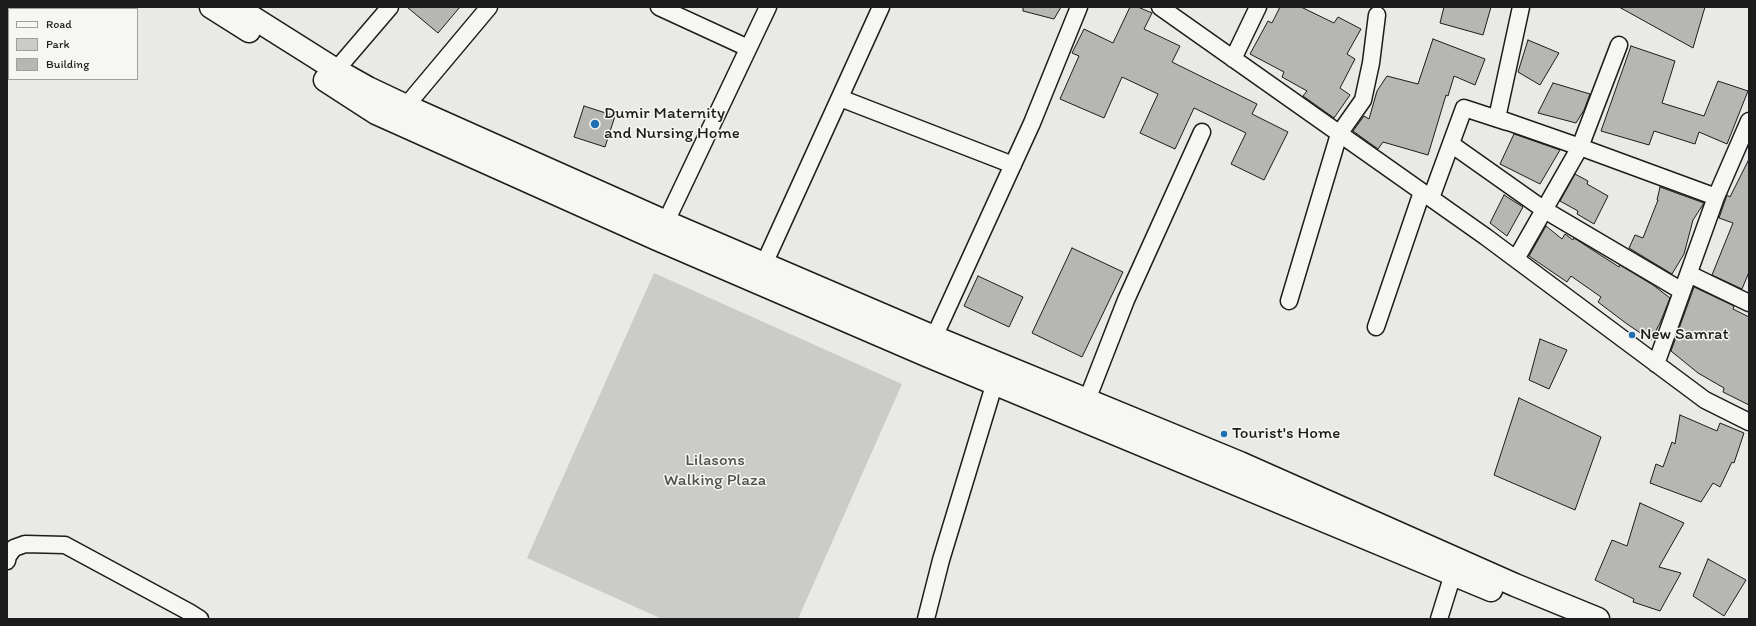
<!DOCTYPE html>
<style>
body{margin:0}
#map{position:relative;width:1756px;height:626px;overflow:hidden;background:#e9e9e5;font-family:Itim,sans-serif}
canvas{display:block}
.frame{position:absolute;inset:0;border:8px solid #1c1c1c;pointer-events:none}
.legend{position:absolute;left:8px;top:8px;width:130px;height:72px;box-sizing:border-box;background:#f6f6f2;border:1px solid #9f9f9c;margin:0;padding:5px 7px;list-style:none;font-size:12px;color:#1c1c1c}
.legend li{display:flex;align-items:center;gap:8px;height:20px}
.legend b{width:20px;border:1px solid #9f9f9c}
</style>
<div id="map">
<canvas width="1756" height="626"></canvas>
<div class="frame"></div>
<ul class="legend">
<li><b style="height:5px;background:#f6f6f2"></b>Road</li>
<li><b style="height:11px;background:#cbcbc7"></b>Park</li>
<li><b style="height:11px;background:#b6b6b3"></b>Building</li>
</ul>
</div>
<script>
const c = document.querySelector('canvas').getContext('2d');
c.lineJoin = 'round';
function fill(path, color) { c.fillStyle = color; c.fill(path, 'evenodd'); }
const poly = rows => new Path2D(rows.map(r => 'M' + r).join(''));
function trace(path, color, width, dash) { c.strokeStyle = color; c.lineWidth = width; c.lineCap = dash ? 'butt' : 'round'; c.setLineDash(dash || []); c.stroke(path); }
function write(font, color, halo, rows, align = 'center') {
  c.font = font + ' Itim,sans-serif'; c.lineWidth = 3; c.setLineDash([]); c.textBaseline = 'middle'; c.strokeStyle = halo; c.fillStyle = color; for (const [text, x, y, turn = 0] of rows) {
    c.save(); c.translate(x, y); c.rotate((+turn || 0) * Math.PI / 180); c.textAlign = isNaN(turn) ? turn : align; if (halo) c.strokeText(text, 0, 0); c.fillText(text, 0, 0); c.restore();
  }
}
const green = poly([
 [654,273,902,384,798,619,662,619,527,558]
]);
const building = poly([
 [407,7,460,7,438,33,407,7],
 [1023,7,1061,7,1054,19,1023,11,1023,7],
 [1130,7,1138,7,1152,13,1144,29,1180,46,1172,62,1257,104,1252,114,1288,132,1264,180,1231,164,1246,133,1194,108,1175,149,1140,133,1158,94,1122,77,1104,118,1060,99,1079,56,1072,53,1084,29,1113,43,1130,7],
 [1280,7,1301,7,1334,23,1338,17,1361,29,1347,54,1355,59,1340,88,1350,95,1334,118,1303,96,1307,91,1282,77,1284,72,1250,54,1268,21,1272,23,1280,7],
 [1444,7,1491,7,1483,35,1440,23,1444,7],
 [1619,7,1705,7,1693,48,1619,7],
 [1433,39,1485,59,1475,85,1454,76,1448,96,1446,95,1428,155,1383,142,1378,149,1353,131,1364,116,1369,119,1377,91,1387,76,1418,84,1433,39],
 [1528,40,1559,53,1540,85,1518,72,1528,40],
 [1631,46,1675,61,1662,103,1704,116,1718,81,1748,91,1727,144,1699,132,1695,144,1654,131,1649,145,1601,131,1631,46],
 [1553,83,1590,94,1584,110,1576,123,1538,113,1553,83],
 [584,106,615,116,605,147,574,137,584,106],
 [1514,134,1560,150,1540,184,1500,164,1514,134],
 [1749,159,1749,272,1742,289,1712,275,1733,223,1719,218,1727,195,1730,197,1749,159],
 [1575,174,1588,181,1587,184,1608,196,1594,224,1577,214,1578,211,1560,201,1575,174],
 [1660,187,1704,203,1693,220,1684,254,1672,274,1629,248,1635,235,1643,238,1658,200,1657,200,1660,187],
 [1504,195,1523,207,1507,236,1490,223,1504,195],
 [1546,226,1562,239,1565,234,1573,240,1574,238,1619,267,1620,265,1653,285,1670,298,1660,323,1651,340,1627,324,1598,302,1601,297,1571,276,1567,282,1529,256,1546,226],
 [1072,248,1123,272,1082,357,1032,333,1072,248],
 [978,276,1023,297,1009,327,964,306,978,276],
 [1694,287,1734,306,1733,309,1749,317,1749,405,1723,392,1724,388,1698,373,1671,351,1694,287],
 [1540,339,1567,350,1549,389,1529,380,1540,339],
 [1519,398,1601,437,1575,510,1494,475,1519,398],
 [1680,415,1717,431,1720,423,1744,433,1734,463,1732,462,1720,487,1713,483,1701,502,1650,483,1656,464,1663,467,1672,442,1675,444,1680,415],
 [1640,503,1684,523,1659,567,1681,573,1660,611,1633,602,1634,599,1595,580,1612,540,1627,546,1640,503],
 [1708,559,1746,580,1724,616,1693,596,1708,559]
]);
const minor = poly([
 [659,7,748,48],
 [1160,7,1486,237,1705,400,1749,422],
 [1521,7,1497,118,1580,147,1716,197],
 [1233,59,1258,7],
 [336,70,390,7],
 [840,98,1013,165],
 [406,106,489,7],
 [1451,144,1543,209,1682,291],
 [1431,198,1464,108,1507,122],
 [662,230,768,7],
 [1516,259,1580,147,1619,45],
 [764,264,881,7],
 [1689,274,1749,303],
 [1289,301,1339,134,1363,100,1371,63,1377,15],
 [1376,327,1422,192],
 [930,346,1032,123,1079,7],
 [1656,364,1716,197,1749,121],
 [1087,400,1126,300,1202,132],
 [7,561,8,556,14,548,25,544,65,545,189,612,200,619],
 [926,619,941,560,995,382],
 [1439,619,1453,574]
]);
const primary = poly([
 [211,7,249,31],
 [236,7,336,70,368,88,406,106,666,222,934,337,1240,463,1515,585,1598,619],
 [325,80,376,113,657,239,926,355,1491,590]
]);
const markers = [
 [595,124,5,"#1f6fb2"],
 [1632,335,4,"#1f6fb2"],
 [1224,434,4,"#1f6fb2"]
];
const poiNames = [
 ["Dumir Maternity",604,114],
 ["and Nursing Home",604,134],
 ["New Samrat",1640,335],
 ["Tourist's Home",1232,434]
];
const parkNames = [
 ["Lilasons",715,461],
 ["Walking Plaza",715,481]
];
fill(green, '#cbcbc7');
fill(building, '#b6b6b3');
trace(building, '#1c1c1c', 1);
trace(minor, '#1c1c1c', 19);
trace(primary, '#1c1c1c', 25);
trace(minor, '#f6f6f2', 16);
trace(primary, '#f6f6f2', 22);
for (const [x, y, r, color] of markers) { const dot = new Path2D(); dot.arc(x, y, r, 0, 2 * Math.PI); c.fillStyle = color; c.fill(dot); trace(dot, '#f6f6f2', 1.5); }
write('17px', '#1c1c1c', '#f6f6f2', poiNames, 'left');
write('17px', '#51514f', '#f6f6f2', parkNames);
</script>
